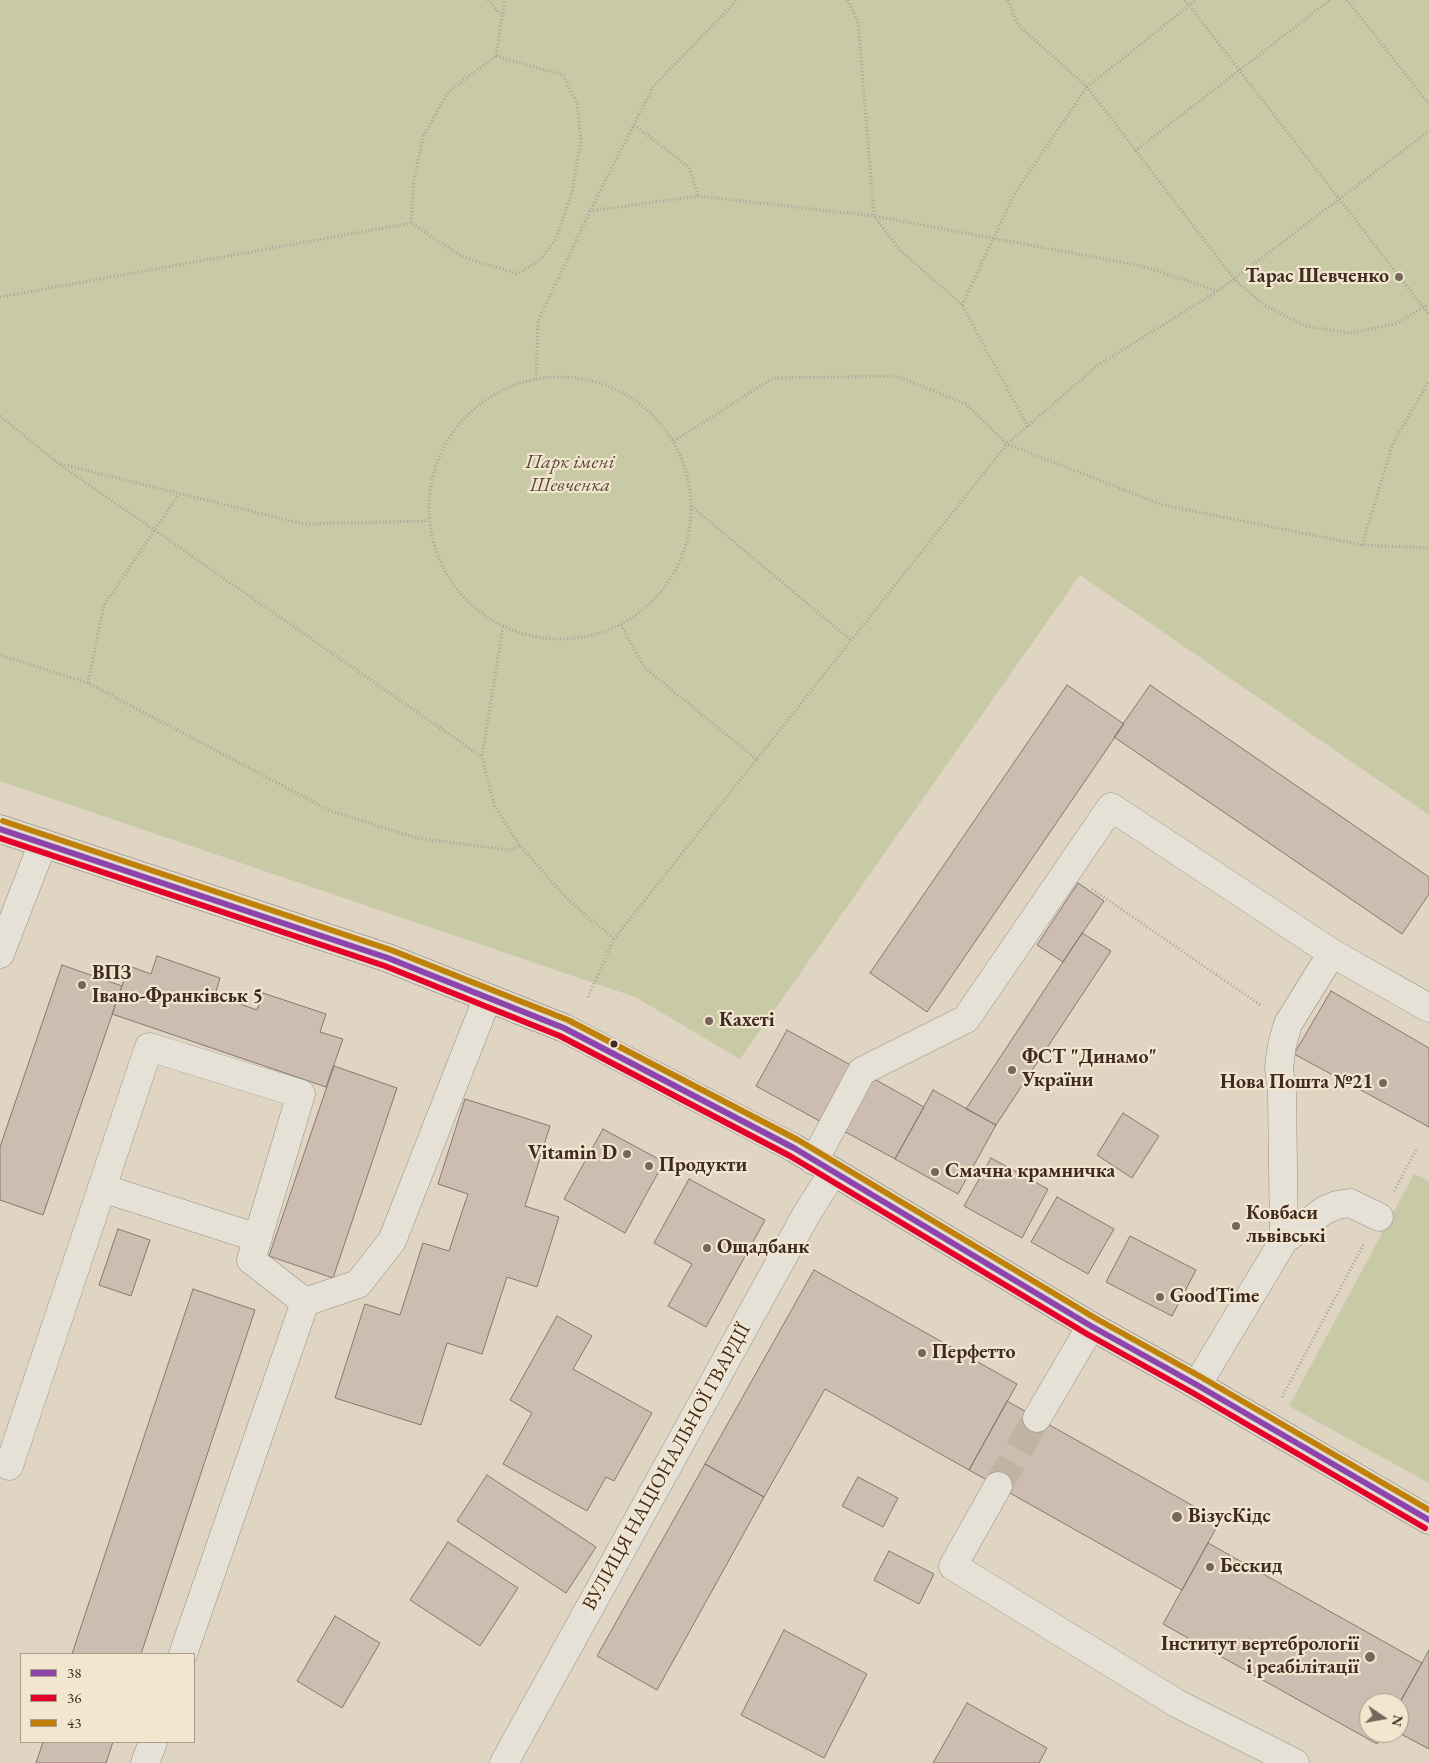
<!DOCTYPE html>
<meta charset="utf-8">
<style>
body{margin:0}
#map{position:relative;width:1429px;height:1763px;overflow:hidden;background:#dfd5c2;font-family:"EB Garamond",serif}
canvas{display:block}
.legend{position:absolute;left:20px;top:1653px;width:175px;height:90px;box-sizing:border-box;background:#f3e6cf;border:1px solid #ab9b8a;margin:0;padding:6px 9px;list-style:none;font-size:15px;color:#3f2b23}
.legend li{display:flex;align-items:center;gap:10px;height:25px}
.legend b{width:25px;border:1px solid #ab9b8a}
.north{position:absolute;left:1359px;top:1693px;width:50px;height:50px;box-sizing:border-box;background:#f3e6cf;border:1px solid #ab9b8a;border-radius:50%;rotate:102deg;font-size:14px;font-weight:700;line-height:20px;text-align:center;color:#3f2b23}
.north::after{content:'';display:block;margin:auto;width:18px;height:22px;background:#77665b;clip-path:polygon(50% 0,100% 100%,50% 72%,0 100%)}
</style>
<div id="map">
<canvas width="1429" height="1763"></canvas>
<ul class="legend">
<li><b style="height:6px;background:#8e44ad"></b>38</li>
<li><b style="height:6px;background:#e4002b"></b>36</li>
<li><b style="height:6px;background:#c0810a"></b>43</li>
</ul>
<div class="north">N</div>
</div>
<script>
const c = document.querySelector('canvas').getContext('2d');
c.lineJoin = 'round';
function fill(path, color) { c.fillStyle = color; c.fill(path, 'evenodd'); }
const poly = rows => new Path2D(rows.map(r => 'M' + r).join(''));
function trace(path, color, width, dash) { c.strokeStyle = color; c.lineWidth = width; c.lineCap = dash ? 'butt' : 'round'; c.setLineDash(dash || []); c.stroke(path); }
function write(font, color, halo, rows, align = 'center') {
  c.font = font + ' "EB Garamond",serif'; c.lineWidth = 4.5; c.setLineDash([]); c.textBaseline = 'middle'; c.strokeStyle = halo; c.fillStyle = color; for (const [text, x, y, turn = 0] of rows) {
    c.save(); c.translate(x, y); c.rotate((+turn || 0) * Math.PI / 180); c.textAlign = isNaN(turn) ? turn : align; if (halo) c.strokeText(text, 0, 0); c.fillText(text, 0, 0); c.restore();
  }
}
const green = poly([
 [0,0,1429,0,1429,815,1080,575,740,1059,635,997,0,781],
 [1414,1174,1429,1181,1429,1483,1289,1406]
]);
const building = poly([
 [1067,685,1124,724,927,1012,870,973,1067,685],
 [1150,685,1429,877,1429,894,1402,934,1114,737,1150,685],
 [1078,883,1104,901,1063,962,1037,945,1078,883],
 [1082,933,1111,951,996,1125,966,1109,1082,933],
 [157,956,220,978,215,995,257,1010,263,993,326,1014,320,1032,343,1039,326,1087,112,1014,129,966,151,974,157,956],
 [62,965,122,986,43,1215,0,1200,0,1147,62,965],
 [1331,991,1429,1048,1429,1127,1294,1054,1331,991],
 [787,1030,856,1068,825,1124,756,1086,787,1030],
 [334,1066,397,1088,333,1278,269,1256,334,1066],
 [869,1076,924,1107,895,1159,840,1129,869,1076],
 [933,1090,996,1125,958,1194,895,1159,933,1090],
 [465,1099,550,1126,525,1206,559,1217,537,1287,507,1277,482,1354,447,1343,421,1425,335,1398,365,1304,400,1315,423,1243,449,1251,468,1194,438,1184,465,1099],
 [1123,1113,1159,1136,1132,1178,1097,1155,1123,1113],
 [603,1129,664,1162,625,1233,564,1199,603,1129],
 [991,1158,1048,1189,1022,1238,964,1206,991,1158],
 [689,1179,765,1220,706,1327,668,1306,692,1264,654,1243,689,1179],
 [1057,1197,1114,1229,1088,1274,1031,1242,1057,1197],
 [118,1229,150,1240,131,1296,99,1285,118,1229],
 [1130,1236,1196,1270,1172,1316,1106,1282,1130,1236],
 [814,1270,1017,1384,969,1470,825,1389,764,1497,705,1464,814,1270],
 [193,1289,255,1310,209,1449,141,1654,72,1654,193,1289],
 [557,1316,592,1336,573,1369,652,1413,614,1481,606,1477,587,1511,503,1464,532,1413,510,1400,557,1316],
 [1007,1401,1220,1521,1182,1590,969,1470,1007,1401],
 [705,1464,764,1497,657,1690,597,1656,705,1464],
 [487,1475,596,1547,566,1593,457,1521,487,1475],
 [858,1477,898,1498,883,1527,842,1506,858,1477],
 [448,1542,518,1588,480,1646,410,1600,448,1542],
 [1208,1543,1422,1663,1399,1704,1369,1703,1369,1733,1383,1733,1377,1744,1163,1624,1208,1543],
 [889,1551,934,1574,919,1604,874,1580,889,1551],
 [335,1616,380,1643,342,1708,297,1681,335,1616],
 [784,1630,867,1674,824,1758,741,1715,784,1630],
 [1429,1650,1429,1749,1399,1733,1399,1704,1429,1650],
 [967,1703,1047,1748,1039,1763,933,1763,967,1703],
 [43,1742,113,1742,106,1763,36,1763,43,1742]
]);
const minorTunnel = poly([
 [998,1486,1037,1418]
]);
const path = poly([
 [488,0,502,16],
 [848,0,858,22,874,216,1142,266,1218,291],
 [1008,0,1018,25,1087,87,1234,279,1264,305,1305,326,1350,333,1395,324,1429,304],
 [1185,0,1429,315],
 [1347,0,1429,104],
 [496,56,563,75,577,104,581,140,572,192,556,239,539,261,517,274,461,256,411,223,414,180,423,137,448,92,496,56,505,0],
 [634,125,689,167,698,196],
 [1135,151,1330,0],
 [590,211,698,196,874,216,900,250,962,305,1028,427],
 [0,297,411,223],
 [962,305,1015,193,1087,87,1196,0],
 '429 508a131 131 0 1 1 262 0a131 131 0 1 1-262 0Z',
 [536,379,538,321,590,211,653,87,737,0],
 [0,416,59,464,482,757],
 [674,441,773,378,896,376,966,404,1007,444,1163,505,1362,545,1429,548],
 [61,464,303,524,428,521],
 [691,506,851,640],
 [1362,545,1393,443,1429,381],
 [621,625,644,667,757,760],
 [503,627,482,757,494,805,520,846,569,901,614,939],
 [0,655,88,683,331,811,417,838,510,850,520,846],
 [88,683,104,605,179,494],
 [1092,889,1262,1006],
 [588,997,614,939,1007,444,1098,365,1218,291,1429,131],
 [1394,1191,1416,1150],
 [1282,1397,1364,1244]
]);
const minor = poly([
 [0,954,43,843],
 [814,1161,862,1071,966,1019,1111,807,1332,953],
 [102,1188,258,1238],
 [1284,1240,1325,1210,1337,1205,1350,1203,1379,1217],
 [1197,1385,1284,1240,1282,1093,1279,1067,1282,1045,1288,1024,1332,953,1429,1008],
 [1037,1418,1091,1326],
 [9,1466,149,1047,301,1094,251,1260,305,1302],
 [998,1486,953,1566,1178,1704,1295,1763],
 [183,1654,305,1302,358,1284,392,1241,487,999],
 [145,1763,153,1742],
 [504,1763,806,1215,833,1172]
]);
const major = poly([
 [0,829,388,958,564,1028,794,1148,1091,1326,1197,1385,1429,1520]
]);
const bus1 = poly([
 [0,829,388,958,564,1028,794,1148,1091,1326,1197,1385,1429,1520]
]);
const bus2 = poly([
 [0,838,385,966,560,1036,790,1156,1087,1334,1193,1393,1425,1528]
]);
const bus3 = poly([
 [3,821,391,950,568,1020,798,1140,1095,1318,1201,1377,1429,1510]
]);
const markers = [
 [1399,277,5,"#77665b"],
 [82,985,5,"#77665b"],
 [709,1021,5,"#77665b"],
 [614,1044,4.5,"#3f2b23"],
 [1012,1070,5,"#77665b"],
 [1383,1083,5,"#77665b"],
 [627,1154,5,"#77665b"],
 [649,1166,5,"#77665b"],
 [935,1172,5,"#77665b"],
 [1236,1226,5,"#77665b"],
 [707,1248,5,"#77665b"],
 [1160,1297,5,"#77665b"],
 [922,1353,5,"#77665b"],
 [1177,1517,6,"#77665b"],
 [1210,1567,5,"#77665b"],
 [1370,1657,6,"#77665b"]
];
const poiNames = [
 ["Тарас Шевченко",1389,277,"right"],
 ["ВПЗ",92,974],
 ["Івано-Франківськ 5",92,997],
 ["Кахеті",719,1021],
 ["ФСТ \"Динамо\"",1022,1058],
 ["України",1022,1081],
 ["Нова Пошта №21",1373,1083,"right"],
 ["Vitamin D",617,1154,"right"],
 ["Продукти",659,1166],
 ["Смачна крамничка",945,1172],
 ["Ковбаси",1246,1214],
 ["львівські",1246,1237],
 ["Ощадбанк",717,1248],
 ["GoodTime",1170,1297],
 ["Перфетто",932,1353],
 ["ВізусКідс",1188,1517],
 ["Бескид",1220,1567],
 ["Інститут вертебрології",1359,1645,"right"],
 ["і реабілітації",1359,1668,"right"]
];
const parkNames = [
 ["Парк імені",570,463],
 ["Шевченка",570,486]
];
const streetNames = [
 ["ВУЛИЦЯ НАЦІОНАЛЬНОЇ ГВАРДІЇ",667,1467,-61]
];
fill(green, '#c8c9a5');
fill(building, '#cdbcb0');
trace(building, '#827a70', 1);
trace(minorTunnel, '#bfb3a2', 28, [28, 14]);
trace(minor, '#999085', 29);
trace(major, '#827a70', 29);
trace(path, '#a9a49c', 3, [1, 2.5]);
trace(minor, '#e6e1d7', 28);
trace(major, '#e2dcd0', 28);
trace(bus1, '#8e44ad', 6);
trace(bus2, '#e4002b', 6);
trace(bus3, '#c0810a', 6);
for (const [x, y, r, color] of markers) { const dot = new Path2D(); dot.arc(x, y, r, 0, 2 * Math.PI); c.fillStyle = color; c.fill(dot); trace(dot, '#f3e6cf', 2); }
write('bold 20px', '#3f2b23', '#f3e6cf', poiNames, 'left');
write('italic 20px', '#574938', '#f3e6cf', parkNames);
write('20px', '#3f2b23', '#f3e6cf', streetNames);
</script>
